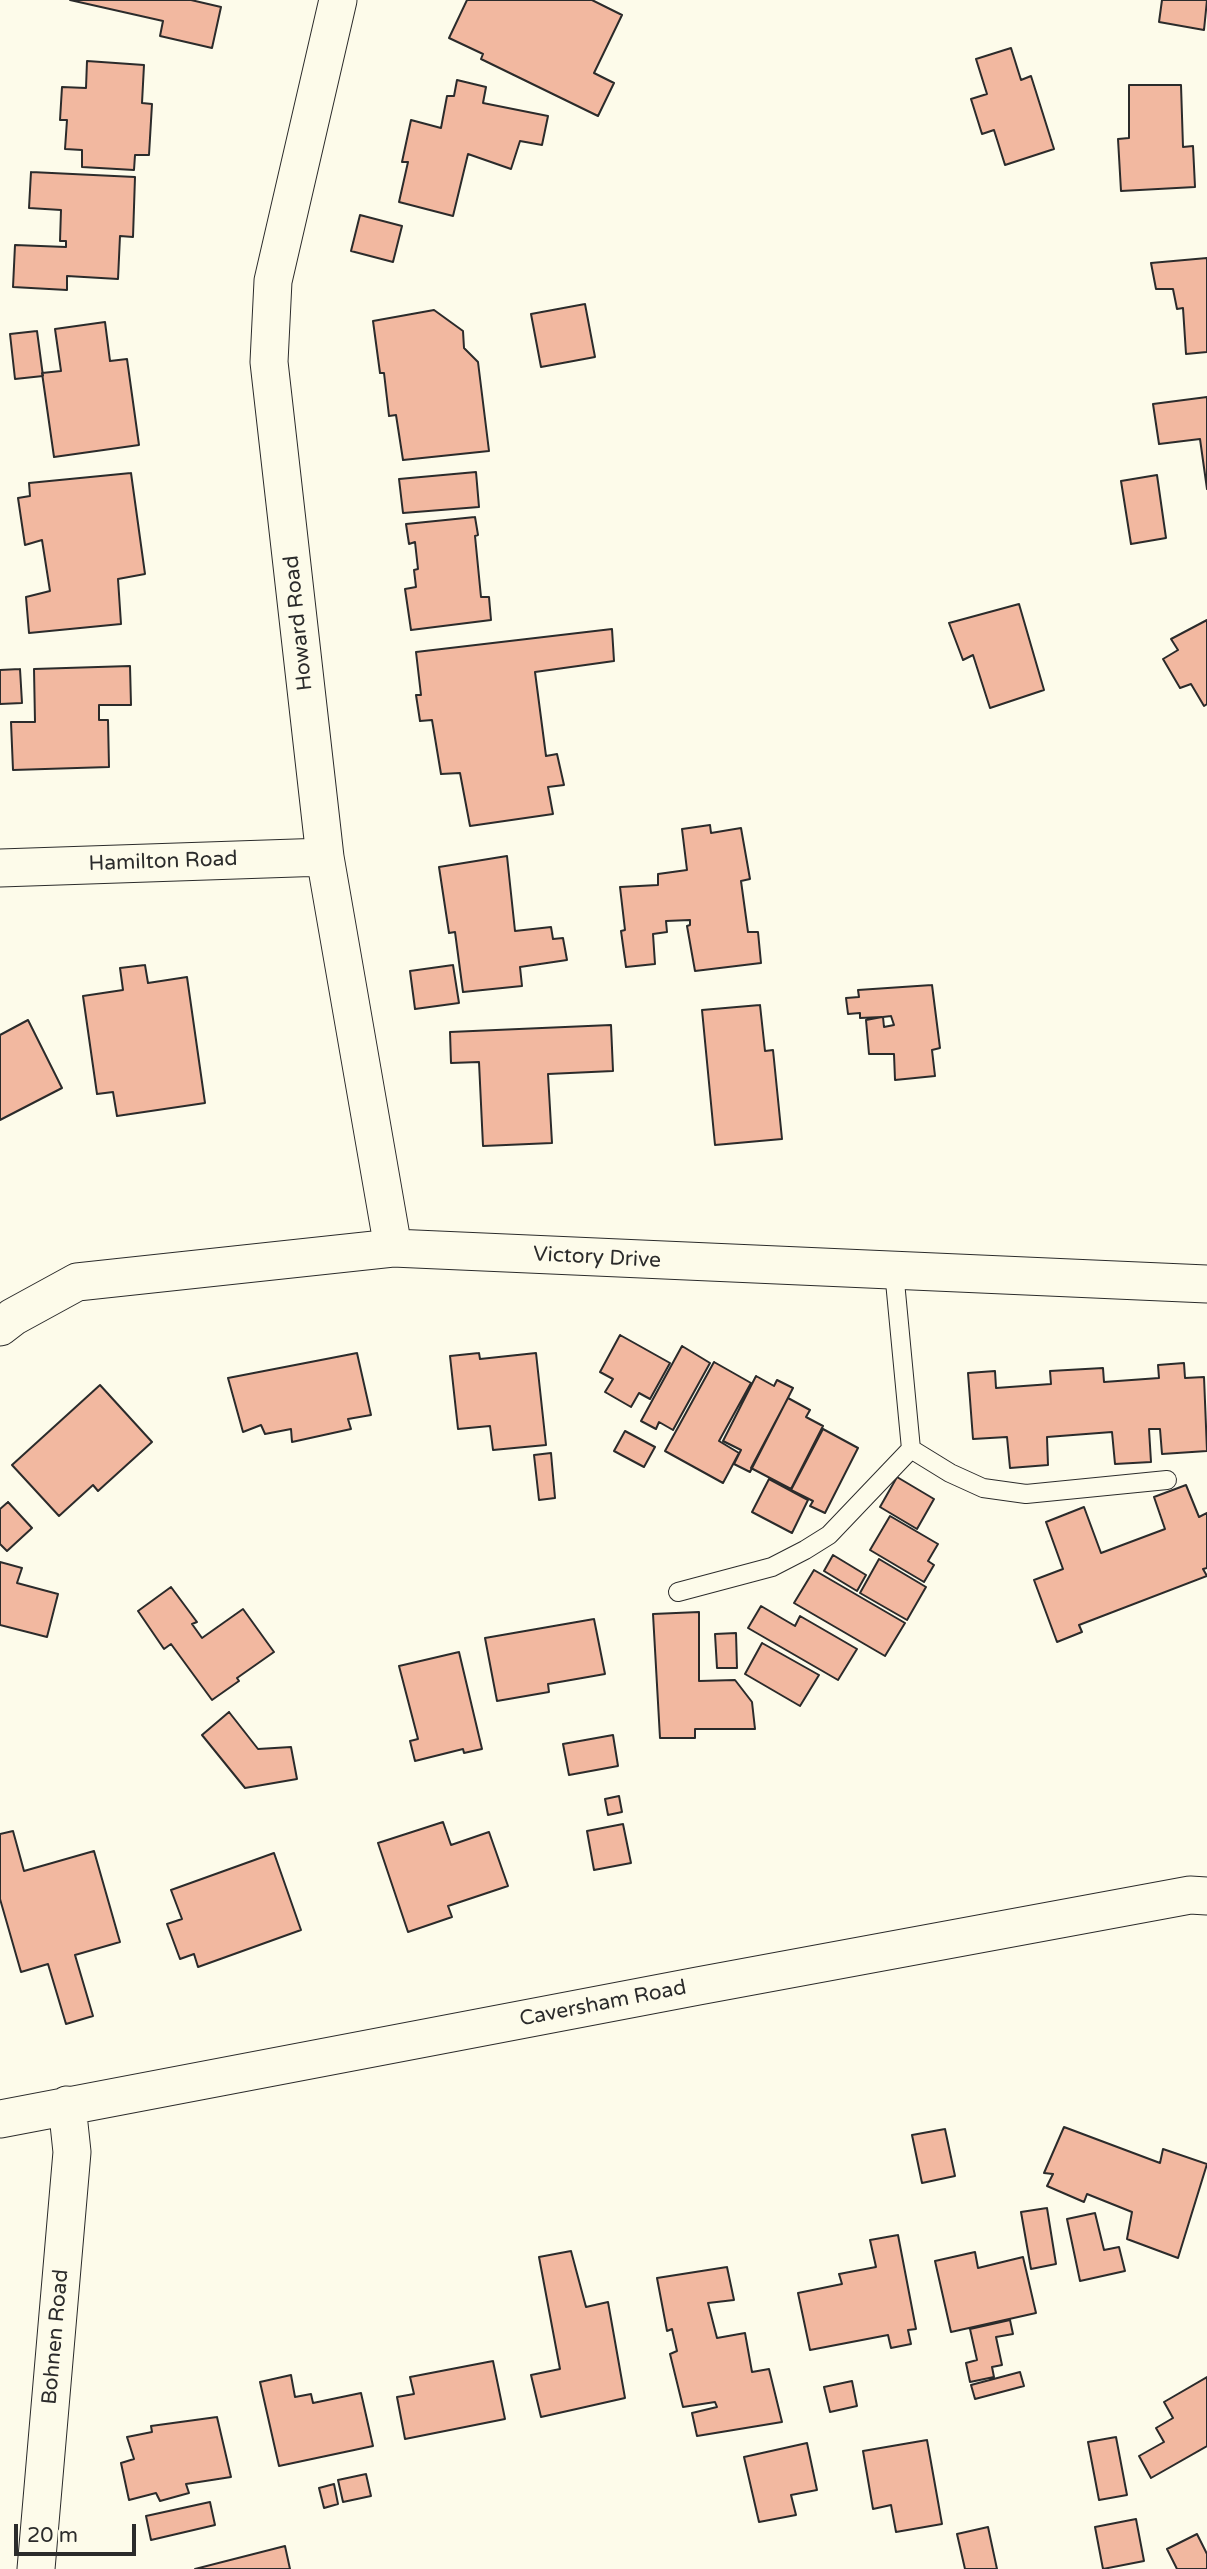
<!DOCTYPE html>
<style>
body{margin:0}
#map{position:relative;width:1207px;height:2569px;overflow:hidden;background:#fdfbea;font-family:"Varela Round",sans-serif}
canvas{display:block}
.scale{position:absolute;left:14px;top:2524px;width:122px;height:32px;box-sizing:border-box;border:4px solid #2b2b2b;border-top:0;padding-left:9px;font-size:21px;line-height:24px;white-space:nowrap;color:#2b2b2b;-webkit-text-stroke:5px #fdfbea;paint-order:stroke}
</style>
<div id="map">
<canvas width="1207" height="2569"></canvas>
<div class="scale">20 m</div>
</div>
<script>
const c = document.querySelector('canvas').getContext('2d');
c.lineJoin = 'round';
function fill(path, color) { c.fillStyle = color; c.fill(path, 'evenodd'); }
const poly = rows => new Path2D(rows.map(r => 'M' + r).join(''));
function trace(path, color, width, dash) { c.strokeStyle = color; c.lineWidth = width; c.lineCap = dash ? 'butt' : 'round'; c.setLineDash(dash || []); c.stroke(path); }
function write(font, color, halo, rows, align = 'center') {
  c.font = font + ' "Varela Round",sans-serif'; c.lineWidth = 5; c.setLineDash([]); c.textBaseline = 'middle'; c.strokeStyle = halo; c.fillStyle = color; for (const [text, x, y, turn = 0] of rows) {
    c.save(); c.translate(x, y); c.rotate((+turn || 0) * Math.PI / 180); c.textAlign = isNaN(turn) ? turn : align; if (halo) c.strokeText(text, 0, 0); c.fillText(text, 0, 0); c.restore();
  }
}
const building = poly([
 [70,0,191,0,221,7,212,48,160,36,163,21,70,0],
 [467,0,592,0,622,15,594,73,614,83,598,116,481,59,483,54,449,38,467,0],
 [1162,0,1207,0,1204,30,1159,22,1162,0],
 [1011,48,1021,80,1031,76,1054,149,1005,165,994,130,982,134,971,99,987,94,976,59,1011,48],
 [87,61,144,65,142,103,152,104,149,155,135,155,134,170,82,167,82,150,65,149,67,120,60,120,62,87,86,88,87,61],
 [457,80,486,87,483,103,548,116,542,145,520,141,511,169,468,154,453,216,399,202,408,162,402,162,411,120,441,128,447,96,454,96,457,80],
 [1129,85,1181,85,1183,147,1193,146,1195,187,1121,191,1118,139,1129,138,1129,85],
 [31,172,135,177,133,237,120,236,118,279,67,276,67,290,13,287,15,245,66,247,66,241,60,241,61,210,29,208,31,172],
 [360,215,402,226,393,262,351,251,360,215],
 [1207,258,1207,352,1186,354,1183,308,1177,309,1173,289,1156,289,1151,263,1207,258],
 [585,304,595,357,541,367,531,314,585,304],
 [434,310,463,331,464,348,478,362,489,451,403,460,396,415,389,416,384,373,380,373,373,321,434,310],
 [105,322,110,361,127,359,139,445,54,457,42,373,61,371,55,329,105,322],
 [37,331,43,376,15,379,10,334,37,331],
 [1207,397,1207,489,1200,439,1159,444,1153,404,1207,397],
 [476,472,479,507,403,513,399,479,476,472],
 [131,473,145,574,118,579,121,624,29,633,26,597,50,591,42,540,25,545,18,498,30,496,29,483,131,473],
 [1157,475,1166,538,1131,544,1121,481,1157,475],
 [475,517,478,535,475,536,481,597,489,597,491,620,411,630,405,589,416,587,414,570,418,569,415,542,409,544,406,524,475,517],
 [1019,604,1044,690,990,708,973,655,963,660,949,623,1019,604],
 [1207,620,1207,704,1204,706,1191,684,1180,688,1163,659,1178,650,1171,639,1207,620],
 [612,629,614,661,535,672,546,756,557,754,564,785,548,787,553,814,470,826,460,773,441,774,432,720,420,721,416,695,421,695,416,652,612,629],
 [130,666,131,705,99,705,99,720,108,720,109,767,13,770,11,722,35,722,34,669,130,666],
 [20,669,22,703,0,704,0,670,20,669],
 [710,825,711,833,741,828,750,879,741,881,748,932,758,932,761,963,695,971,687,926,690,925,690,920,666,921,667,932,653,934,655,964,626,967,621,931,625,930,620,887,658,885,658,874,687,870,682,829,710,825],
 [507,856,515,931,551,927,553,939,563,938,567,960,520,967,522,986,463,992,455,932,449,933,439,867,507,856],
 [145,965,148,983,187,977,205,1103,117,1116,113,1092,97,1094,83,996,123,990,120,968,145,965],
 [453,965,459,1003,415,1009,410,971,453,965],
 [932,985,940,1048,932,1050,935,1076,895,1080,894,1054,869,1054,866,1020,882,1017,860,1018,860,1013,848,1014,846,998,859,997,858,990,932,985],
 [891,1016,894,1025,884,1027,883,1017,891,1016],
 [760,1005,765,1051,773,1050,782,1139,715,1145,702,1010,760,1005],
 [28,1020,62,1088,0,1120,0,1035,28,1020],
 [611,1025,613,1071,548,1074,552,1143,483,1146,479,1062,451,1063,450,1032,611,1025],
 [620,1335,670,1363,650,1399,639,1393,631,1407,605,1392,613,1379,600,1372,620,1335],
 [682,1346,710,1363,673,1430,659,1422,656,1429,641,1421,682,1346],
 [357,1353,371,1415,348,1419,351,1429,292,1442,291,1429,265,1434,261,1425,243,1432,228,1378,357,1353],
 [479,1353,480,1359,536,1353,546,1445,493,1450,490,1426,458,1429,450,1356,479,1353],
 [714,1362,751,1383,719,1441,739,1453,723,1483,665,1451,714,1362],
 [1184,1363,1185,1378,1204,1377,1207,1451,1162,1454,1160,1429,1149,1429,1151,1462,1115,1464,1112,1432,1047,1437,1048,1465,1010,1468,1007,1437,973,1439,968,1373,995,1371,996,1388,1051,1384,1050,1371,1103,1368,1104,1382,1159,1378,1158,1365,1184,1363],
 [756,1376,774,1386,777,1380,793,1388,750,1472,734,1464,741,1450,723,1441,756,1376],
 [100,1385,152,1442,98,1491,93,1485,59,1516,12,1465,100,1385],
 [788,1398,810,1410,806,1417,823,1426,791,1489,751,1468,788,1398],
 [823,1429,858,1448,825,1513,810,1506,813,1501,791,1490,823,1429],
 [625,1431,655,1447,644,1467,614,1451,625,1431],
 [551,1453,555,1498,539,1500,534,1455,551,1453],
 [897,1477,934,1499,917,1529,880,1507,897,1477],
 [769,1479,808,1500,792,1533,752,1512,769,1479],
 [1186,1485,1199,1517,1207,1513,1207,1568,1203,1569,1207,1576,1079,1625,1082,1632,1057,1642,1034,1580,1063,1569,1046,1522,1084,1507,1101,1553,1165,1529,1154,1497,1186,1485],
 [8,1502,32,1528,7,1551,0,1544,0,1509,8,1502],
 [890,1516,938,1544,928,1561,934,1565,924,1582,870,1550,890,1516],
 [833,1555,866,1575,857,1591,824,1571,833,1555],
 [879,1559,926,1587,907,1620,860,1593,879,1559],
 [0,1562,22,1568,17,1583,58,1594,47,1637,0,1625,0,1562],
 [814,1570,905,1623,885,1656,794,1603,814,1570],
 [171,1587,197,1622,192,1624,202,1638,243,1609,274,1652,237,1678,239,1681,212,1700,171,1644,164,1649,138,1611,171,1587],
 [761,1606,795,1626,800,1616,857,1649,838,1680,748,1628,761,1606],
 [699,1612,699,1681,735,1680,752,1702,755,1729,695,1729,695,1738,660,1738,653,1614,699,1612],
 [594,1619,605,1674,548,1684,549,1692,497,1701,485,1638,594,1619],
 [736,1633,737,1668,717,1668,715,1634,736,1633],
 [762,1643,819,1675,800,1706,745,1674,762,1643],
 [459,1652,482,1749,464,1753,463,1749,415,1761,410,1741,418,1739,399,1666,459,1652],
 [229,1712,258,1749,291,1747,297,1779,245,1788,202,1735,229,1712],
 [613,1735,618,1766,569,1775,563,1744,613,1735],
 [619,1796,622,1812,608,1815,605,1799,619,1796],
 [443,1822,451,1845,489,1832,508,1886,448,1906,452,1917,408,1932,378,1843,443,1822],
 [623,1824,631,1863,594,1870,587,1831,623,1824],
 [13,1831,24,1871,94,1851,120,1942,75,1955,93,2016,66,2024,48,1964,21,1972,0,1899,0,1834,13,1831],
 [274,1853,301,1930,198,1967,194,1954,180,1959,167,1924,182,1919,171,1890,274,1853],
 [1064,2127,1160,2163,1163,2149,1207,2164,1178,2258,1127,2239,1132,2212,1087,2194,1084,2202,1047,2186,1053,2174,1044,2173,1064,2127],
 [945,2129,955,2176,922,2183,912,2135,945,2129],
 [1047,2208,1056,2264,1031,2269,1021,2212,1047,2208],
 [1095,2213,1104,2250,1119,2247,1125,2271,1080,2281,1067,2219,1095,2213],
 [898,2235,916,2329,908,2330,911,2344,891,2348,888,2335,810,2350,798,2293,842,2284,839,2274,876,2267,870,2240,898,2235],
 [571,2251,586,2307,608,2302,625,2398,541,2417,531,2375,560,2369,539,2257,571,2251],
 [975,2252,978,2268,1023,2257,1036,2313,951,2332,935,2261,975,2252],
 [727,2267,734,2300,708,2303,717,2338,745,2333,752,2372,769,2369,782,2422,697,2436,692,2413,717,2407,715,2402,683,2407,670,2354,677,2351,672,2329,667,2331,657,2278,727,2267],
 [1010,2320,1013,2334,996,2337,1002,2365,992,2367,994,2377,970,2382,966,2363,977,2360,970,2329,1010,2320],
 [493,2361,505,2419,405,2439,397,2397,414,2394,410,2377,493,2361],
 [1020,2372,1024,2386,975,2399,971,2385,1020,2372],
 [291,2375,295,2397,311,2394,313,2403,361,2393,373,2446,279,2466,260,2382,291,2375],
 [1207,2377,1207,2446,1151,2478,1139,2456,1164,2442,1156,2428,1173,2418,1164,2402,1207,2377],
 [852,2381,857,2406,830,2412,824,2387,852,2381],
 [217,2417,231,2477,186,2484,189,2493,160,2501,156,2493,129,2500,121,2463,134,2459,127,2437,152,2432,151,2426,217,2417],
 [1116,2437,1127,2495,1099,2500,1088,2442,1116,2437],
 [927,2440,942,2524,896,2532,891,2505,873,2509,863,2451,927,2440],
 [807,2443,817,2490,791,2495,796,2515,759,2522,744,2457,807,2443],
 [366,2474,371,2496,343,2502,338,2480,366,2474],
 [334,2484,338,2504,324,2508,319,2488,334,2484],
 [210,2502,215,2525,151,2540,146,2516,210,2502],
 [1136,2519,1144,2561,1103,2569,1095,2527,1136,2519],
 [988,2527,997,2569,965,2569,957,2534,988,2527],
 [1197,2534,1207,2554,1207,2569,1177,2569,1167,2549,1197,2534],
 [285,2546,290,2569,195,2569,285,2546]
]);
const lane = poly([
 [894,1271,911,1449,950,1473,983,1488,1026,1494,1167,1480],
 [678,1592,772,1567,805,1550,829,1535,911,1449]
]);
const street = poly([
 [338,0,273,281,269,362,325,857,393,1248],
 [0,868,325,857],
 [0,1327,13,1317,77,1282,393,1248,1207,1284],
 [0,2119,698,1986,1190,1895,1207,1896],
 [36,2569,72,2152,67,2105]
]);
const streetNames = [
 ["Howard Road",299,623,-96],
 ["Hamilton Road",163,862,-2],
 ["Victory Drive",597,1258,3],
 ["Caversham Road",603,2004,-11],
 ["Bohnen Road",56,2337,-85]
];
fill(building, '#f2b8a0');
trace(building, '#2b2b2b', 2);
trace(lane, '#2b2b2b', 20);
trace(street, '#2b2b2b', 39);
trace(lane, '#fdfbea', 18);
trace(street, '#fdfbea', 37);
write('21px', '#2b2b2b', '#fdfbea', streetNames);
</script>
